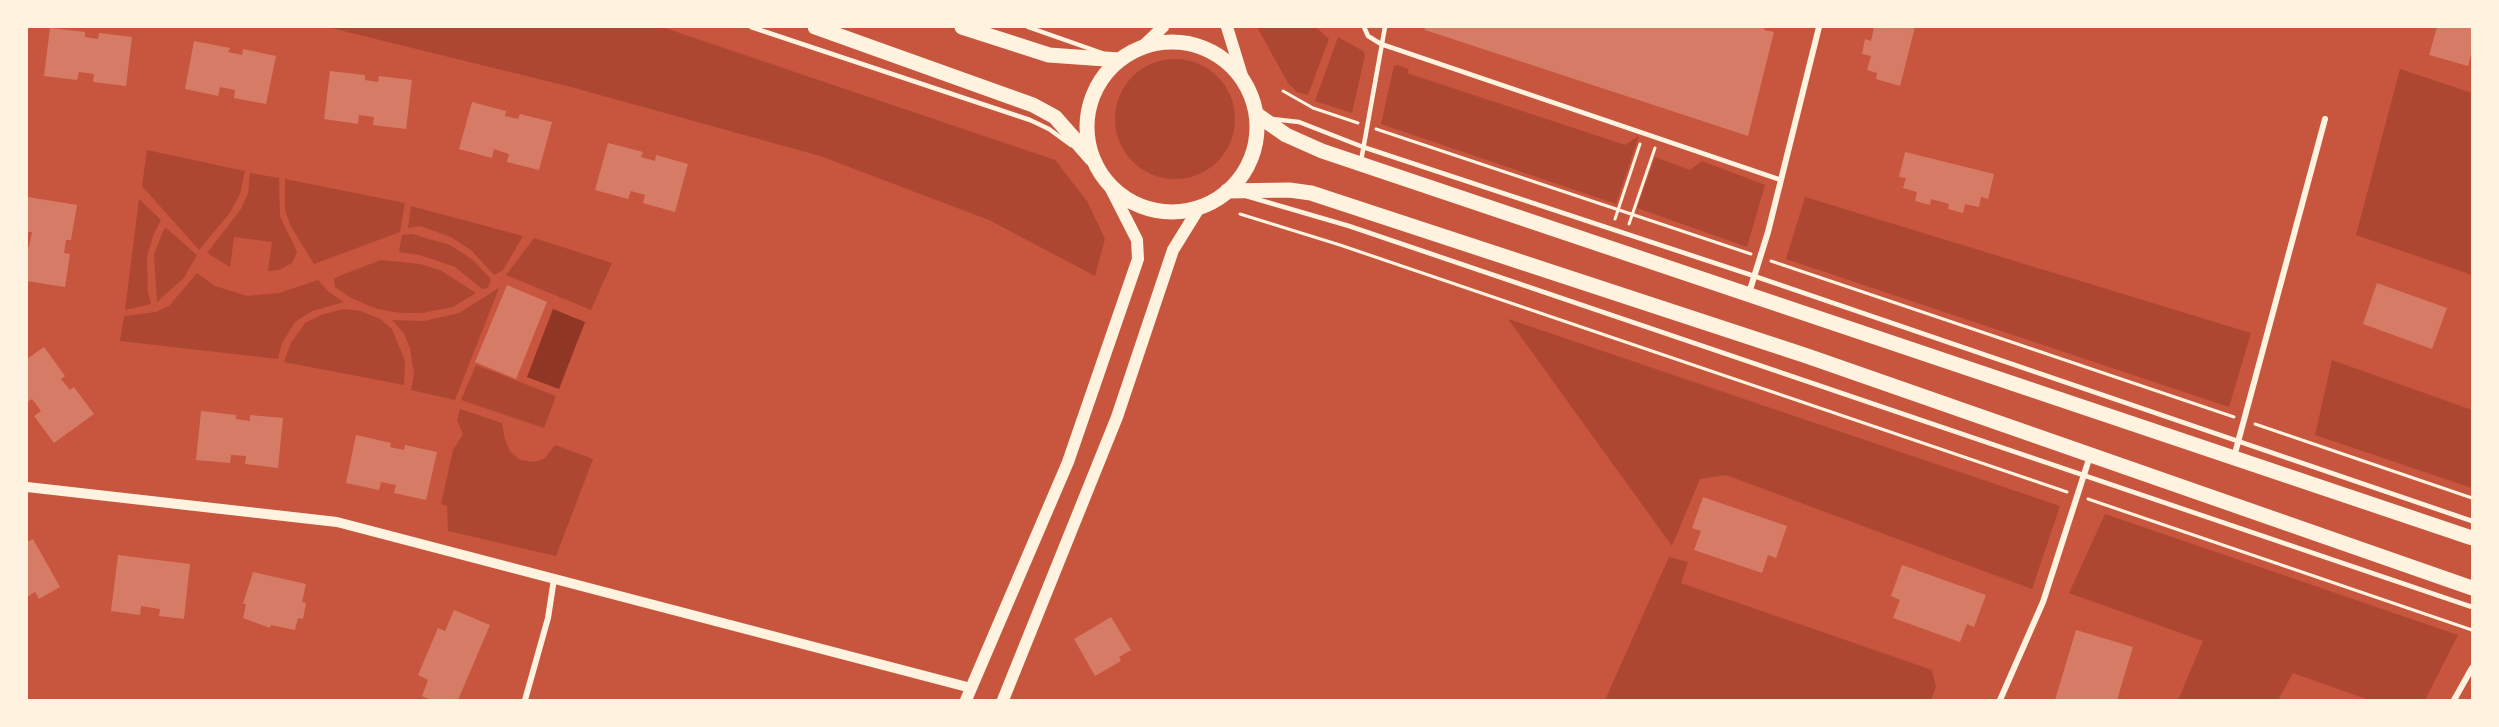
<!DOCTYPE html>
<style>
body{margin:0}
#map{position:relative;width:2499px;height:727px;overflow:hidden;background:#c8553d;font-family:"Fira Sans",sans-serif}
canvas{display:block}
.frame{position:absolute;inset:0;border:28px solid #fff3e0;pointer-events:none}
</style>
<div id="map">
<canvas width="2499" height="727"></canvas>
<div class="frame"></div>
</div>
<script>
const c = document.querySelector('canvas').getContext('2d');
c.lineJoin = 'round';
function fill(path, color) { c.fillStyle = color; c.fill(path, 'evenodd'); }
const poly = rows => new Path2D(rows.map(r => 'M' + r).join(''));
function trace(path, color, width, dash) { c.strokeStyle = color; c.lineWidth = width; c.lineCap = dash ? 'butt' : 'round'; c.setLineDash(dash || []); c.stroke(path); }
const green = poly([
 [327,27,662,27,1055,160,1087,201,1105,239,1095,276,989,220,820,156,571,87],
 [1257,27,1316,27,1329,39,1308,95,1297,92,1288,83],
 [1338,37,1363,51,1365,55,1352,113,1315,101],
 '1115 119a60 60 0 1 1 120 0a60 60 0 1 1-120 0Z',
 [1397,65,1409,69,1407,73,1625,145,1639,136,1616,204,1381,124,1394,66],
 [2400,69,2472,93,2472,275,2356,235],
 [147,150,245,171,240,194,229,214,199,250,142,186],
 [1655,157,1690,170,1702,161,1765,185,1747,247,1637,208],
 [250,173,279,178,280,216,297,252,292,263,279,270,268,271,272,242,234,237,230,267,207,253,241,209,248,193],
 [285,179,405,203,400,232,314,264,290,225,285,210],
 [1805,197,2251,333,2229,407,1786,259],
 [139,199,161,220,153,236,147,257,148,293,151,304,125,310],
 [411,206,523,236,503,270,494,275,472,251,451,237,420,226,408,228],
 [165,227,197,255,184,278,157,302,154,254],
 [412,234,450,245,473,260,491,279,488,288,482,289,455,267,420,255,399,252,402,235],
 [534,238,612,263,591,310,506,275],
 [381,260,420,264,440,270,476,293,453,307,422,313,401,313,377,309,351,298,335,287,334,279,339,276],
 [197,273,215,286,247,296,279,293,318,280,329,292,344,302,312,311,295,322,282,343,278,359,120,341,124,316,156,312,169,306],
 [499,288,455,400,411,390,414,374,410,348,404,334,392,320,424,321,459,313],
 [343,309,361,311,380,319,392,329,405,361,404,385,284,362,291,343,305,323,321,315],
 [1508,319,2060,506,2032,589,1726,475,1700,479,1672,546],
 [2332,360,2472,410,2472,488,2315,435],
 [476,365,556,396,544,428,461,400],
 [460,409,502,423,505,440,510,451,520,460,534,462,544,459,555,445,593,459,556,556,448,531,447,506,441,504,453,450,463,434,457,420],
 [2105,514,2458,635,2425,700,2369,700,2293,673,2278,700,2178,700,2203,641,2069,593],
 [1669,557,1688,562,1681,583,1932,670,1936,687,1931,700,1605,700]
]);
const water = poly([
 [553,309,585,322,559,389,527,377]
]);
const building = poly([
 [1425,27,1765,27,1764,30,1774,32,1748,136,1425,30],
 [1874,27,1915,27,1900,86,1876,79,1877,73,1867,70,1871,56,1862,54,1865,39,1871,41],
 [2437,27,2472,27,2472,51,2468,66,2429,55],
 [50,28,85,32,85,37,98,39,99,33,132,37,126,86,93,82,94,74,79,72,77,80,44,76],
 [194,41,230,48,228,52,242,55,243,49,276,56,266,104,234,98,235,90,220,87,218,96,185,89],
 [330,71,365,75,365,80,378,82,379,76,412,80,406,129,373,125,374,117,359,115,358,124,324,119],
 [472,102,506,111,505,116,518,119,520,114,552,122,539,170,507,162,509,154,494,149,492,158,459,149],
 [608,143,643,152,641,157,655,161,656,155,688,164,675,212,643,203,645,195,631,191,628,199,595,190],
 [1905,152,1994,174,1988,199,1981,197,1979,207,1965,204,1963,213,1948,209,1949,204,1931,199,1930,205,1915,201,1917,192,1903,188,1906,178,1899,177],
 [28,197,77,205,71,240,66,240,64,253,70,254,65,287,27,281,27,247,29,247,32,232,27,232],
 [2377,283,2447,308,2432,349,2363,324],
 [507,285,547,302,516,379,475,362],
 [44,347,65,376,61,379,70,390,74,387,94,414,54,443,34,416,41,411,32,399,27,402,27,359],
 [201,411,236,415,236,419,250,421,250,415,283,418,278,468,245,464,246,456,231,455,230,463,196,460],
 [356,435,391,443,390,447,404,450,405,445,437,452,426,500,394,493,396,485,381,482,379,490,346,483],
 [1703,497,1787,526,1776,558,1768,555,1762,573,1694,550,1701,531,1692,528],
 [33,539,60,587,39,599,35,592,27,597,27,542],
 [118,555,190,564,184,619,159,616,160,609,141,606,140,615,111,611],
 [1902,565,1986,595,1974,627,1967,624,1960,642,1893,618,1900,600,1891,596],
 [253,572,306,584,302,602,306,603,303,619,298,618,295,630,271,625,270,628,243,618,246,604,243,604],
 [454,610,490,625,458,700,431,700,422,696,428,680,418,675,438,628,445,631],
 [1111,617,1131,650,1119,657,1121,661,1095,676,1074,639],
 [2076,630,2133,647,2117,700,2055,700]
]);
const path = poly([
 [1283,91,1313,108,1358,123],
 [1376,129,1751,254],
 [1240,214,1340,245,2067,492],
 [1615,219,1640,144],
 [1629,224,1655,148],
 [1771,261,2234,417],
 [2255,424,2472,498],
 [2088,499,2472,630]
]);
const service = poly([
 [751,27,1030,120,1049,129,1071,145],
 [1028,27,1102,53],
 [1364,27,1368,36,1381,44,1781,180],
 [1272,119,1299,122,1363,147,1754,276,2472,521],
 [1361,161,1385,27],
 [1246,196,1349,226,2472,607]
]);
const minor = poly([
 [1749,293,1768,232,1819,27],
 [2234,457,2325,119],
 [525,700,548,618,554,579],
 [2000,700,2043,602,2090,456],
 [2454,700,2472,668]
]);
const tertiary = poly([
 [27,487,337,522,971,688]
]);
const secondary = poly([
 [1227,27,1243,79],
 [1143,46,1163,27],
 [966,700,1068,462,1138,259,1137,240,1109,185],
 [1003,700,1117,417,1173,250,1199,208]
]);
const primary = poly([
 [815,27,1033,105,1055,117,1092,159],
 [962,27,1049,55,1119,60],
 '1087 127a85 85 0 1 1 170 0a85 85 0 1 1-170 0Z',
 [1256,114,1286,135,1322,151,2472,538],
 [1227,191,1289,190,1311,193,1807,356,2472,588]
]);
fill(green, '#ae4732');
fill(water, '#8f3625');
fill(building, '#d67c66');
trace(path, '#fff3e0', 3);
trace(service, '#fff3e0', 4.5);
trace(minor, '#fff3e0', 6);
trace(tertiary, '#fff3e0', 10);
trace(secondary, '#fff3e0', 12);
trace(primary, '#fff3e0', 15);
</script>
